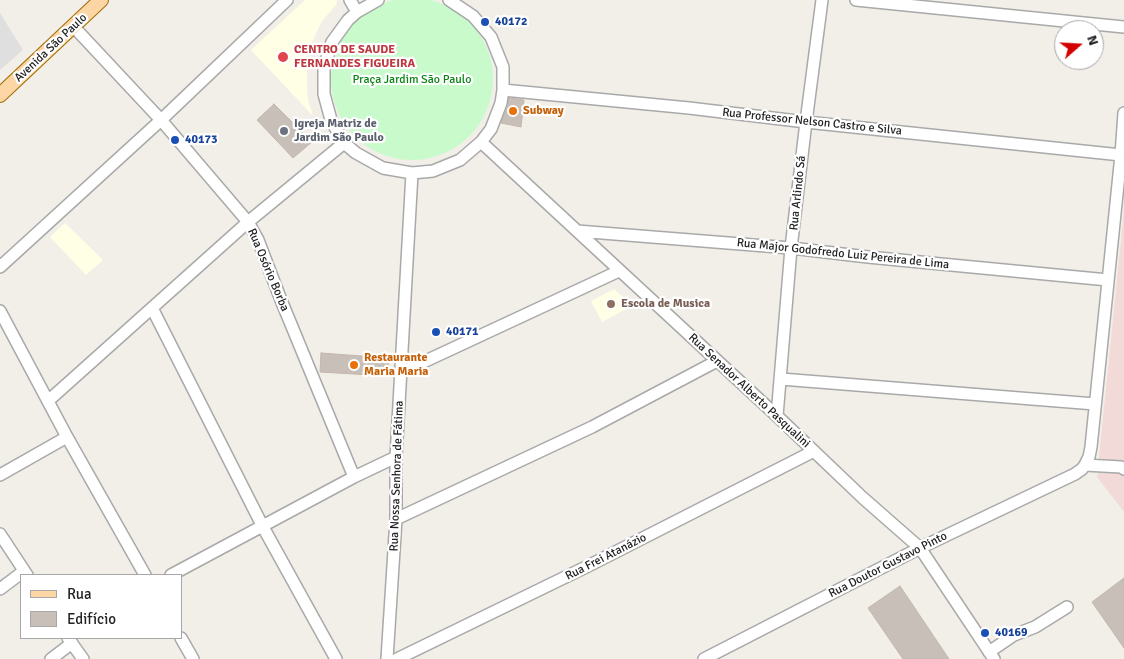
<!DOCTYPE html>
<meta charset="utf-8">
<style>
body{margin:0}
#map{position:relative;width:1124px;height:659px;overflow:hidden;background:#f2efe9;font-family:Signika,sans-serif}
canvas{display:block}
.legend{position:absolute;left:20px;top:574px;width:162px;height:65px;box-sizing:border-box;background:#fff;border:1px solid #a7a7a7;margin:0;padding:6px 9px;list-style:none;font-size:15px;color:#222}
.legend li{display:flex;align-items:center;gap:10px;height:25px}
.legend b{width:25px;border:1px solid #a7a7a7}
.north{position:absolute;left:1054px;top:20px;width:50px;height:50px;box-sizing:border-box;background:#fff;border:1px solid #a7a7a7;border-radius:50%;rotate:71deg;font-size:14px;font-weight:700;line-height:20px;text-align:center;color:#222}
.north::after{content:'';display:block;margin:auto;width:18px;height:22px;background:#d40000;clip-path:polygon(50% 0,100% 100%,50% 72%,0 100%)}
</style>
<div id="map">
<canvas width="1124" height="659"></canvas>
<ul class="legend">
<li><b style="height:6px;background:#fcd6a4"></b>Rua</li>
<li><b style="height:14px;background:#c7bfb8"></b>Edifício</li>
</ul>
<div class="north">N</div>
</div>
<script>
const c = document.querySelector('canvas').getContext('2d');
c.lineJoin = 'round';
function fill(path, color) { c.fillStyle = color; c.fill(path, 'evenodd'); }
const poly = rows => new Path2D(rows.map(r => 'M' + r).join(''));
function trace(path, color, width, dash) { c.strokeStyle = color; c.lineWidth = width; c.lineCap = dash ? 'butt' : 'round'; c.setLineDash(dash || []); c.stroke(path); }
function write(font, color, halo, rows, align = 'center') {
  c.font = font + ' Signika,sans-serif'; c.lineWidth = 4.5; c.setLineDash([]); c.textBaseline = 'middle'; c.strokeStyle = halo; c.fillStyle = color; for (const [text, x, y, turn = 0] of rows) {
    c.save(); c.translate(x, y); c.rotate((+turn || 0) * Math.PI / 180); c.textAlign = isNaN(turn) ? turn : align; if (halo) c.strokeText(text, 0, 0); c.fillText(text, 0, 0); c.restore();
  }
}
const residential = poly([
 [0,13,23,50,0,70]
]);
const commercial = poly([
 [1124,210,1124,512,1097,477]
]);
const education = poly([
 [305,0,337,0,336,5,322,21,318,29,311,45,307,61,307,89,308,100,313,116,251,50],
 [65,223,103,260,86,275,50,237],
 [614,289,632,306,602,322,591,301]
]);
const park = poly([
 '331 79a81 81 0 1 1 162 0a81 81 0 1 1-162 0Z'
]);
const building = poly([
 [509,98,524,100,521,127,501,123,508,106,509,98],
 [274,104,312,142,293,158,257,120,274,104],
 [321,353,389,358,388,376,320,372,321,353],
 [1124,578,1124,648,1092,602,1124,578],
 [900,586,949,659,903,659,868,608,900,586]
]);
const minor = poly([
 [350,0,357,12],
 [378,0,357,12,348,20,332,42,324,67,324,94,331,120,344,143,356,153,383,168,412,173,433,171,460,160,481,142,491,129,501,103,503,90,503,67,491,37,473,16,449,0],
 [856,0,1124,27],
 [73,26,161,120,248,222,258,240,281,300,354,477],
 [503,90,689,108,806,122,1121,155],
 [481,142,777,416,863,498,920,548,994,659],
 [577,231,791,248,868,257,1108,280],
 [0,267,161,120,287,0],
 [152,308,263,527,336,659],
 [0,311,67,437,145,575],
 [402,372,619,271],
 [781,379,1095,404],
 [48,401,248,222,344,143],
 [777,416,791,248,806,122,822,0],
 [1085,465,1121,467,1124,469],
 [0,475,67,437],
 [396,519,592,427,717,361],
 [0,534,27,575],
 [171,575,354,477,396,457],
 [0,589,24,571],
 [68,638,83,659],
 [181,638,193,659],
 [989,652,1014,635,1035,627,1067,607],
 [51,659,72,643],
 [387,659,396,519,396,457,412,173],
 [397,659,586,567,814,451],
 [704,659,920,548,1075,474,1082,469,1085,465,1089,457,1091,447,1121,155,1124,113]
]);
const major = poly([
 [0,95,101,0]
]);
const markers = [
 [485,22,5,"#1a4fb4"],
 [283,57,6,"#e0444e"],
 [513,111,5,"#e8710a"],
 [284,131,5,"#6b7280"],
 [175,140,5,"#1a4fb4"],
 [611,304,5,"#8d6e63"],
 [436,332,5,"#1a4fb4"],
 [354,365,5,"#e8710a"],
 [985,633,5,"#1a4fb4"]
];
const transitNames = [
 ["40172",495,22],
 ["40173",185,140],
 ["40171",446,332],
 ["40169",995,633]
];
const streetNames = [
 ["Avenida São Paulo",51,48,-43],
 ["Rua Professor Nelson Castro e Silva",812,122,6],
 ["Rua Arlindo Sá",798,193,-84],
 ["Rua Major Godofredo Luiz Pereira de Lima",843,254,6],
 ["Rua Osório Borba",268,270,67],
 ["Rua Senador Alberto Pasqualini",749,391,43],
 ["Rua Nossa Senhora de Fátima",397,476,-88],
 ["Rua Frei Atanázio",606,557,-27],
 ["Rua Doutor Gustavo Pinto",888,565,-27]
];
const healthNames = [
 ["CENTRO DE SAUDE",294,50],
 ["FERNANDES FIGUEIRA",294,64]
];
const parkNames = [
 ["Praça Jardim São Paulo",412,80]
];
const foodNames = [
 ["Subway",523,111],
 ["Restaurante",364,358],
 ["Maria Maria",364,372]
];
const worshipNames = [
 ["Igreja Matriz de",294,124],
 ["Jardim São Paulo",294,138]
];
const educationNames = [
 ["Escola de Musica",621,304]
];
fill(residential, '#e0dfdf');
fill(commercial, '#f2dad9');
fill(education, '#ffffe5');
fill(park, '#c8facc');
fill(building, '#c7bfb8');
trace(building, '#c4b6ab', 1);
trace(minor, '#a9a9a9', 14);
trace(major, '#a06b00', 16);
trace(minor, '#fff', 11);
trace(major, '#fcd6a4', 14);
for (const [x, y, r, color] of markers) { const dot = new Path2D(); dot.arc(x, y, r, 0, 2 * Math.PI); c.fillStyle = color; c.fill(dot); trace(dot, '#fff', 2); }
write('bold 12px', '#164399', '#fff', transitNames, 'left');
write('12px', '#222', '#fff', streetNames);
write('bold 12px', '#be3a42', '#fff', healthNames, 'left');
write('12px', '#0c8416', '#fff', parkNames);
write('bold 12px', '#c56008', '#fff', foodNames, 'left');
write('bold 12px', '#5b616d', '#fff', worshipNames, 'left');
write('bold 12px', '#785e54', '#fff', educationNames, 'left');
</script>
